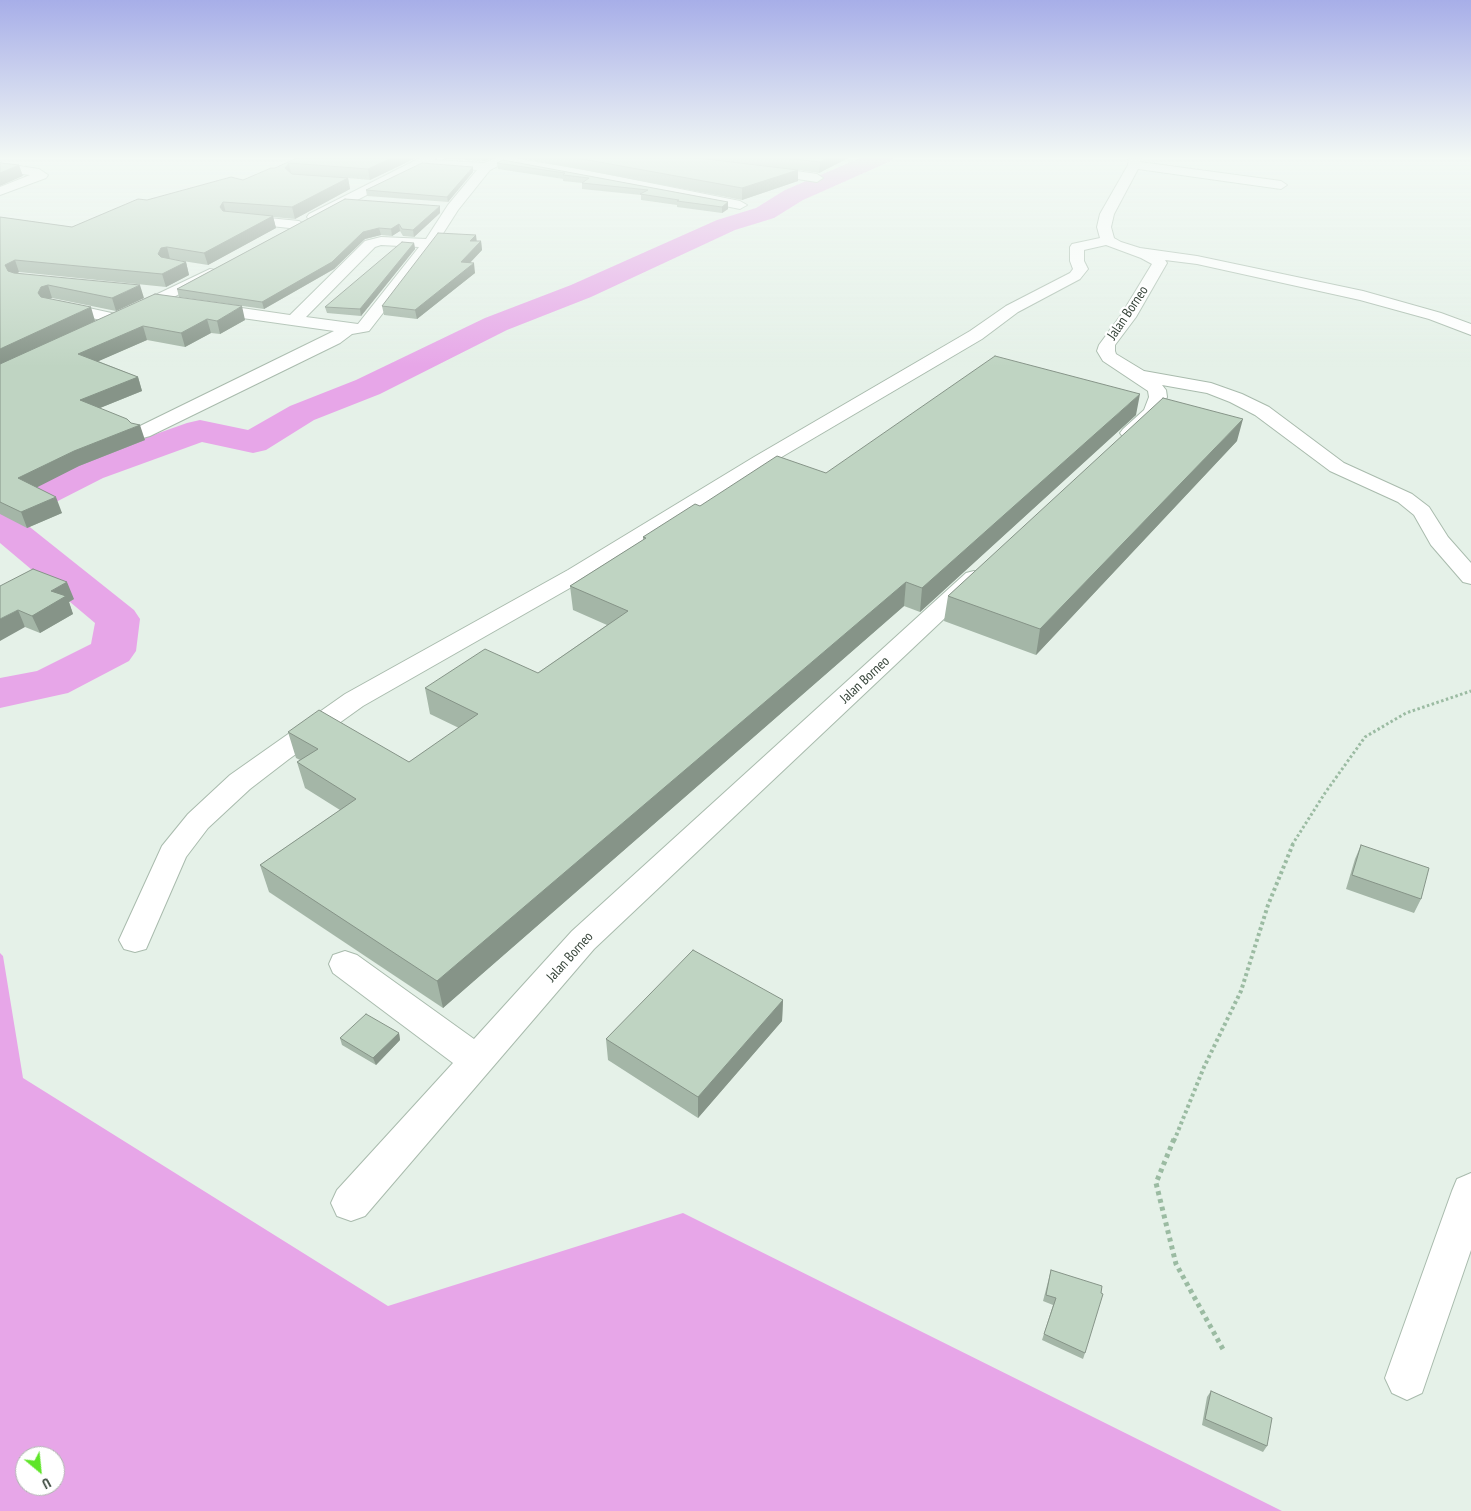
<!DOCTYPE html>
<style>
body{margin:0}
#map{position:relative;width:1471px;height:1511px;overflow:hidden;background:#e5f1e8;font-family:"PT Sans Narrow",sans-serif}
canvas{display:block}
.north{position:absolute;left:15px;top:1446px;width:50px;height:50px;box-sizing:border-box;background:#fff;border:1px solid #aeb4af;border-radius:50%;rotate:152deg;font-size:14px;font-weight:700;line-height:20px;text-align:center;color:#354338}
.north::after{content:'';display:block;margin:auto;width:18px;height:22px;background:#5ee528;clip-path:polygon(50% 0,100% 100%,50% 72%,0 100%)}
</style>
<div id="map">
<canvas width="1471" height="1511"></canvas>
<div class="north">U</div>
</div>
<script>
const c = document.querySelector('canvas').getContext('2d');
c.lineJoin = 'round';
function fill(path, color) { c.fillStyle = color; c.fill(path, 'evenodd'); }
const poly = rows => new Path2D(rows.map(r => 'M' + r).join(''));
function trace(path, color, width, dash) { c.strokeStyle = color; c.lineWidth = width; c.lineCap = dash ? 'butt' : 'round'; c.setLineDash(dash || []); c.stroke(path); }
function write(font, color, halo, rows, align = 'center') {
  c.font = font + ' "PT Sans Narrow",sans-serif'; c.lineWidth = 4.5; c.setLineDash([]); c.textBaseline = 'middle'; c.strokeStyle = halo; c.fillStyle = color; for (const [text, x, y, turn = 0] of rows) {
    c.save(); c.translate(x, y); c.rotate((+turn || 0) * Math.PI / 180); c.textAlign = isNaN(turn) ? turn : align; if (halo) c.strokeText(text, 0, 0); c.fillText(text, 0, 0); c.restore();
  }
}
const water = poly([
 [0,953,3,956,23,1078,388,1306,683,1213,1282,1511,0,1511],
 [25,1456,55,1456,55,1486,25,1486]
]);
const river = poly([
 [865,156,894,156,891,161,803,200,774,218,735,230,591,297,507,330,380,394,314,420,266,450,253,453,202,442,103,478,50,505,26,524,134,610,140,619,136,651,129,661,68,693,0,708,0,678,37,671,91,644,95,623,0,543,0,505,22,489,77,462,187,423,200,420,248,430,290,406,356,380,485,318,571,285,717,220,756,208,785,190,865,156]
]);
const pathFar2 = poly([
 [1292,845,1325,793,1365,737,1406,713,1471,691]
]);
const pathFar1 = poly([
 [1174,1141,1204,1067,1241,991,1268,905,1293,844]
]);
const path = poly([
 [1174,1139,1156,1183,1176,1264,1224,1351]
]);
const minor = poly([
 [424,156,438,156,434,160,484,163,501,156,585,170,740,201,747,205,740,209,585,178,502,164,490,170,458,210,435,246,369,331,352,334,340,343,150,436,143,438,136,436,133,432,136,428,334,331,207,313,201,311,199,308,201,305,207,303,290,315,365,241,381,237,426,239,448,205,477,170,422,166,319,220,309,220,307,217,309,214,424,156],
 [381,245,419,247,358,324,306,317,375,247,381,245],
 [1129,156,1141,156,1140,162,1281,181,1287,185,1281,189,1138,169,1114,214,1111,227,1114,238,1121,242,1140,248,1197,256,1363,291,1441,313,1471,324,1471,335,1429,319,1360,300,1197,264,1165,260,1167,263,1136,317,1115,345,1115,351,1116,354,1144,371,1211,383,1242,394,1269,407,1344,463,1412,494,1429,507,1448,537,1471,563,1471,584,1463,582,1431,545,1414,515,1398,502,1330,471,1255,415,1230,402,1207,393,1162,385,1166,390,1167,397,1159,416,1137,437,1130,439,1123,437,1120,433,1123,429,1144,410,1149,397,1148,391,1103,361,1097,351,1099,345,1121,315,1152,264,1141,258,1106,245,1084,250,1084,261,1088,269,1080,279,1018,312,982,339,768,465,584,580,363,706,289,759,250,789,208,828,186,857,146,949,135,952,124,949,119,940,162,846,188,814,230,775,345,694,568,570,754,457,970,331,1006,306,1070,273,1073,269,1070,261,1070,247,1072,244,1100,238,1097,227,1100,214,1128,165,1129,156],
 [0,163,39,169,48,175,46,178,0,195,0,187,30,175,0,171,0,163],
 [762,166,817,174,823,178,817,182,758,173,756,170,758,167,762,166],
 [238,215,299,221,306,225,299,229,233,222,231,219,238,215],
 [210,269,215,270,217,273,215,276,138,315,132,317,126,315,124,312,126,309,210,269],
 [57,301,125,316,127,319,125,322,119,324,51,309,49,306,51,303,57,301],
 [974,571,982,573,985,578,982,583,594,949,365,1216,351,1221,337,1216,331,1203,337,1190,453,1063,333,973,329,964,333,955,345,951,357,955,474,1039,572,931,966,573,974,571],
 [1471,1173,1471,1250,1422,1393,1407,1400,1392,1393,1385,1378,1452,1191,1457,1179,1471,1173]
]);
const wall = poly([
 [301,156,420,156,370,180,348,178,350,189,295,219,273,217,276,228,208,265,170,259,186,262,189,275,166,287,19,272,17,273,144,298,116,311,52,298,50,299,95,321,62,336,155,294,245,320,220,334,211,333,185,347,147,340,98,361,138,377,142,391,100,408,145,440,79,466,36,487,62,513,27,528,0,514,0,217,72,227,147,200,243,180,275,168],
 [438,156,498,156,484,161,438,158],
 [510,156,852,156,819,173,798,170,798,181,742,200],
 [503,160,728,202,728,209,722,213,677,207,677,205,641,200,641,195,582,189,582,183,563,181,563,179,498,169,497,163],
 [473,172,448,202,367,196,366,190],
 [345,199,440,213,414,237,403,236,400,231,392,236,381,235,365,239,334,269,264,309,179,297,177,289],
 [481,241,482,250,470,263,475,273,417,319,384,315,382,306],
 [414,243,415,249,361,316,327,313,325,307],
 [1136,415,920,612,904,606,443,1008,269,892,260,865,340,810,305,788,297,762,300,760,296,758,288,732,409,762,459,728,430,714,425,688,538,673,607,625,573,610,570,586,643,540,643,537,700,506,826,473],
 [1237,441,1036,655,944,621,948,596],
 [0,586,74,599,69,602,73,614,40,633,25,627],
 [1361,845,1421,899,1414,913,1346,889,1355,859],
 [783,1000,782,1021,698,1118,608,1060,606,1039],
 [399,1033,400,1040,376,1065,342,1045,340,1038],
 [1051,1270,1085,1353,1083,1359,1042,1340,1053,1305,1043,1301],
 [1211,1391,1267,1446,1263,1452,1202,1425,1207,1397]
]);
const shadedWall = poly([
 [396,156,420,156,370,180,368,169],
 [483,156,498,156,484,161],
 [832,156,852,156,819,173,820,162],
 [289,163,291,174,285,168],
 [19,165,23,176,0,186,0,173],
 [473,167,473,172,448,202,447,197],
 [798,170,798,181,742,200,742,188],
 [348,178,350,189,295,219,292,207],
 [223,202,226,213,222,219,220,207],
 [728,202,728,209,722,213,722,207],
 [440,206,440,213,414,237,413,230],
 [273,216,276,228,208,265,204,253],
 [399,224,400,231,392,236,391,229],
 [379,228,381,235,365,239,334,269,264,309,262,302,363,232],
 [476,235,477,243,470,241],
 [481,241,482,250,462,271,461,262],
 [414,243,415,249,361,316,360,309],
 [167,247,170,259,161,266,158,254,161,248],
 [15,260,19,272,10,278,5,265],
 [186,262,189,275,166,287,162,274],
 [474,263,475,273,417,319,415,310],
 [48,285,52,298,45,300,42,306,38,293,41,287],
 [140,285,144,298,116,311,112,298],
 [242,306,245,320,220,334,217,321],
 [91,307,95,321,0,365,0,349],
 [207,319,211,333,185,347,181,333],
 [143,326,147,340,83,368,78,354],
 [138,377,142,391,85,414,80,400],
 [1140,394,1136,415,920,612,922,588],
 [1243,419,1237,441,1036,655,1040,629],
 [140,425,145,440,79,466,24,494,18,478,74,451],
 [56,497,62,513,27,528,21,512],
 [67,582,74,599,69,602,73,614,40,633,32,616,51,591],
 [906,582,904,606,443,1008,437,981],
 [18,610,25,627,0,641,0,619],
 [783,1000,782,1021,698,1118,698,1097],
 [399,1033,400,1040,376,1065,373,1058]
]);
const building = poly([
 [301,156,396,156,368,169,289,163,285,168,292,174,348,178,292,207,223,202,220,207,223,211,273,216,204,253,167,247,161,248,158,254,161,257,186,262,162,274,15,260,5,265,8,271,14,273,140,285,112,298,48,285,41,287,38,293,41,297,91,307,0,349,0,217,72,227,138,199,147,200,231,177,243,180,271,168,275,168,301,156],
 [566,156,681,156,798,170,742,188,566,156],
 [767,156,832,156,820,162,767,156],
 [503,160,728,202,722,207,677,201,679,200,640,194,648,190,582,183,589,178,563,175,565,173,497,163,503,160],
 [0,163,19,165,0,173,0,163],
 [422,163,473,167,447,197,366,190,422,163],
 [345,199,440,206,413,230,402,229,399,224,391,229,379,228,363,232,332,262,262,302,177,289,345,199],
 [438,233,476,235,470,241,481,241,461,262,474,263,415,310,382,306,438,233],
 [402,242,414,243,360,309,325,307,402,242],
 [155,294,242,306,217,321,207,319,181,333,143,326,78,354,138,377,80,400,127,419,131,423,140,425,74,451,18,478,56,497,21,512,0,502,0,364,155,294],
 [995,356,1140,394,922,588,906,582,437,981,260,865,356,799,297,762,318,749,288,732,319,710,409,762,478,714,425,688,485,649,538,673,628,611,570,586,646,538,643,537,695,504,700,506,777,456,826,473,995,356],
 [1163,398,1243,419,1040,629,948,596,1163,398],
 [33,569,67,582,51,591,66,596,32,616,18,610,0,619,0,586,33,569],
 [1361,845,1429,868,1421,899,1352,875,1361,845],
 [693,950,783,1000,698,1097,606,1039,693,950],
 [366,1014,399,1033,373,1058,340,1038,366,1014],
 [1051,1270,1102,1286,1101,1293,1103,1294,1085,1353,1044,1334,1056,1298,1046,1295,1051,1270],
 [1211,1391,1272,1418,1267,1446,1205,1419,1211,1391]
]);
const streetNames = [
 ["Jalan Borneo",1128,313,-56],
 ["Jalan Borneo",865,680,-43],
 ["Jalan Borneo",570,957,-48]
];
fill(water, '#e7a6e8');
fill(river, '#e7a6e8');
trace(minor, '#a9bbad', 2);
trace(pathFar2, '#9bbba2', 3, [2.5, 2.5]);
trace(pathFar1, '#9bbba2', 4, [3, 3]);
trace(path, '#9bbba2', 5, [4, 4]);
fill(minor, '#fff');
fill(wall, '#a4b6a7');
fill(shadedWall, '#869488');
fill(building, '#bfd4c2');
trace(building, '#869488', 1);
const sky = c.createLinearGradient(0, 0, 0, 367);
sky.addColorStop(0, '#a7aee8');
sky.addColorStop(0.43, '#f3f9f5');
sky.addColorStop(1, '#f3f9f500');
c.fillStyle = sky;
c.fillRect(0, 0, 1471, 367);
write('14px', '#354338', '#fff', streetNames);
</script>
